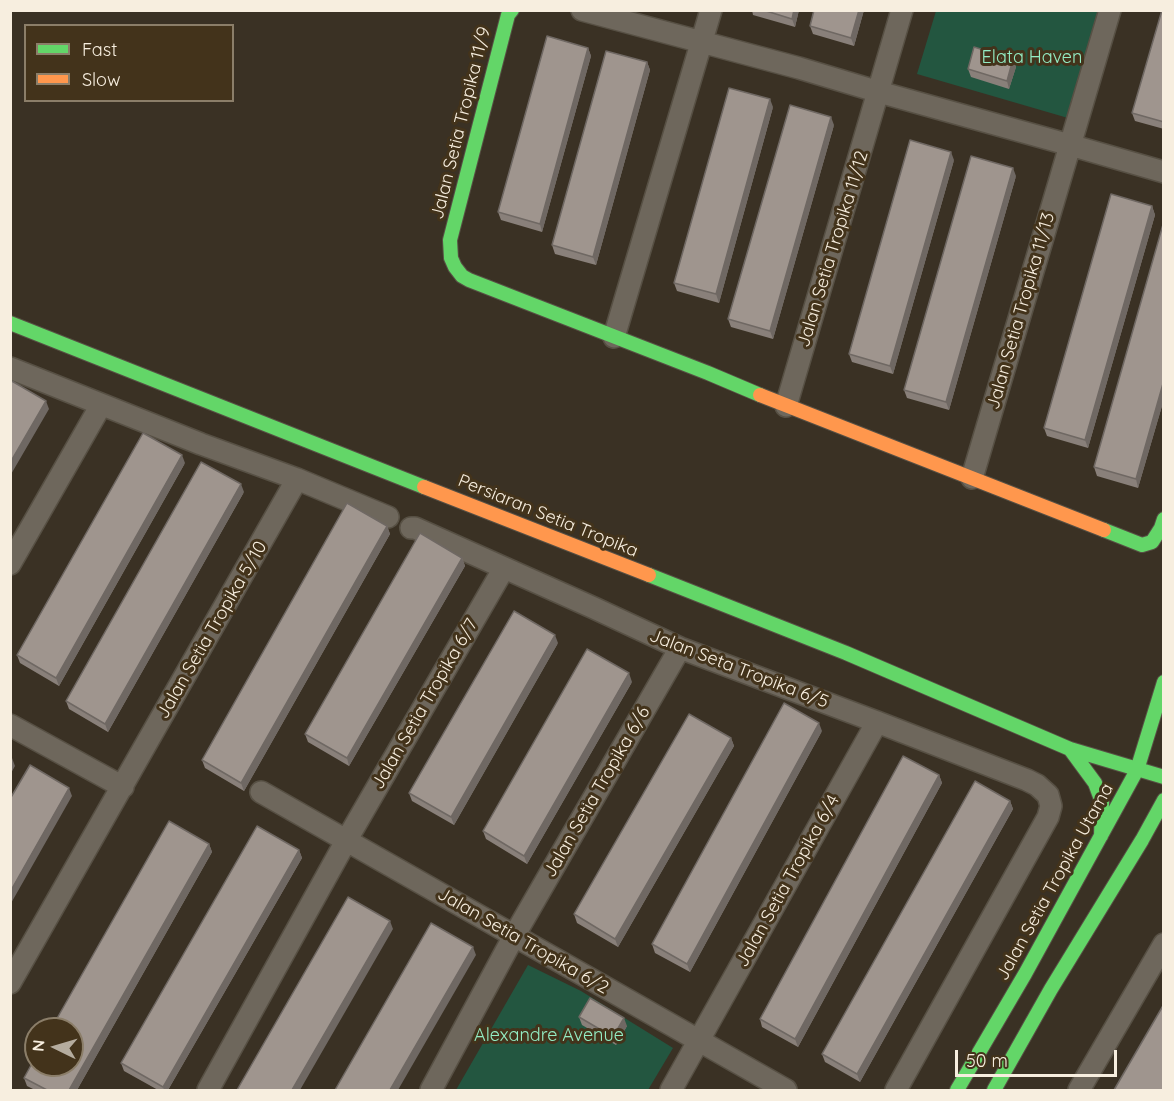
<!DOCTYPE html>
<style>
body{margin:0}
#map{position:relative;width:1174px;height:1101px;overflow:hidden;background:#3a3124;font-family:Quicksand,sans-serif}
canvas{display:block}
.frame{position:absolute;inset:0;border:12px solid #f7eedf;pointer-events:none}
.legend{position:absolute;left:24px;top:24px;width:210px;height:78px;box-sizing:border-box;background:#43331b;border:2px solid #8b7e69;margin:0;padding:8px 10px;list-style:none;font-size:18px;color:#f7eedf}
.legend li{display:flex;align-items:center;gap:12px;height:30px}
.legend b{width:30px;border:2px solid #8b7e69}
.north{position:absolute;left:24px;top:1017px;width:60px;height:60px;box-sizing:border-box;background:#43331b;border:2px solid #8b7e69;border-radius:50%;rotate:275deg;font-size:16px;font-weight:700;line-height:24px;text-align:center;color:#f7eedf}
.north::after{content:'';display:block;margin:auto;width:21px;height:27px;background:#b5ac9e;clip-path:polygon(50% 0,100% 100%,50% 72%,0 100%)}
.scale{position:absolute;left:955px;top:1050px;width:162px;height:27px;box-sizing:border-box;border:3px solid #f7eedf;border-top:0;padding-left:8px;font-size:18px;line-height:21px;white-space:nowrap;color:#f7eedf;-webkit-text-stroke:4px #43331b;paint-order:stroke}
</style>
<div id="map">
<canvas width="1174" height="1101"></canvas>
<div class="frame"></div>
<ul class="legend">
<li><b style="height:8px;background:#63d668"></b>Fast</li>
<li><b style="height:8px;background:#ff974d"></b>Slow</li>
</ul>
<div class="north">N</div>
<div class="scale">50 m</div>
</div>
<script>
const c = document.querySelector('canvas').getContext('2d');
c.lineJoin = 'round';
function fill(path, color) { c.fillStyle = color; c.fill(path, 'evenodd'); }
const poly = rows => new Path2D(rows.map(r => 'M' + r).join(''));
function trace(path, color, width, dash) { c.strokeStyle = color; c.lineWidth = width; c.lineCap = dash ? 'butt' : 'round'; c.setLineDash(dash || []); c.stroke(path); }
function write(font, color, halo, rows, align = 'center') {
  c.font = font + ' Quicksand,sans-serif'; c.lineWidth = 6; c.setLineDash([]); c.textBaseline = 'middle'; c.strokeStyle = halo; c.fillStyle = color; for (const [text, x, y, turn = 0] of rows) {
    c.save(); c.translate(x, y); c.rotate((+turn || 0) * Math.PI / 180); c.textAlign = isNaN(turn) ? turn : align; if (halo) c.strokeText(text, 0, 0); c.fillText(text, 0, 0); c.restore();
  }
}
const green = poly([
 [936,11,1100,11,1068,118,917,74],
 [528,965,581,991,673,1048,648,1090,456,1090]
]);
const street = poly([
 [582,10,799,68,879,92,1070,145,1164,172],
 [614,337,711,10],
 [10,368,201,444,297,479,388,517],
 [786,406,902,10],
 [972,478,1110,10],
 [411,528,415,528,594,608,680,648,877,722,1027,780,1037,785,1048,795,1051,806,1048,817,896,1090],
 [10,564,101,405],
 [10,725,123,787],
 [261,792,786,1090],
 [10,983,297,479],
 [208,1090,346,841,504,568],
 [431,1090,514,936,680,648],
 [671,1090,877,722],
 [1079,1090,1164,944]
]);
const fast = poly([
 [512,10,508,15,450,240,451,258,455,267,462,276,469,280,708,373,760,395],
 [10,323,424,487],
 [1104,530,1142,545,1152,542,1161,528,1164,519],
 [649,575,846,653,1070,749,1164,777],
 [1070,749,1095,783,1102,802,1101,836],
 [957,1090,1025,974,1137,770,1164,682],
 [994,1090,1051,989,1142,840,1164,800]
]);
const slow = poly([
 [760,395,1104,530],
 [424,487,649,575]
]);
const wall = poly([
 [752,10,799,10,795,27,753,15],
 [864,10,854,46,813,34,810,26],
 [1164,10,1164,129,1135,121,1132,113],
 [588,48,591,56,542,232,501,220,498,212],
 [1013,59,1016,67,1009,89,971,77,968,69],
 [647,62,650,70,596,265,555,254,552,245],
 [773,107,719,303,677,291,674,283],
 [834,125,773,339,731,327,728,319],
 [954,160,893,374,852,362,849,354],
 [1016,176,949,410,907,398,904,390],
 [1152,206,1155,215,1088,448,1047,436,1044,428],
 [1164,221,1164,399,1138,488,1097,476,1094,467],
 [185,463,59,686,20,663,17,655],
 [244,492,108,732,69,709,66,701],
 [387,526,390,534,244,791,205,768,202,760],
 [462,558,465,566,349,766,308,742,305,734],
 [558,643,454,825,412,801,409,793],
 [632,682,527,864,486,839,483,831],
 [822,731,690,972,655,953,652,944],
 [731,738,734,746,618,947,577,923,574,914],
 [939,775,942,783,798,1047,762,1027,760,1019],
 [1010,801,1013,809,860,1082,825,1062,822,1054],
 [209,844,212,852,77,1090,35,1090,27,1086,24,1078],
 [299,850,302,858,168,1090,158,1090,124,1071,121,1063],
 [579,1017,627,1026,616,1045,582,1025]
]);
const shadedWall = poly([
 [794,10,799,10,795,27,792,19],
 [859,10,864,10,854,46,851,38],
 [588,48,591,56,542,232,540,224],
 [1013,59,1016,67,1009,89,1007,81],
 [647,62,650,70,596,265,593,257],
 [770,99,773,107,719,303,716,294],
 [831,117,834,125,773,339,770,331],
 [951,152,954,160,893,374,890,366],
 [1013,168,1016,176,949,410,946,402],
 [1152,206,1155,215,1088,448,1085,440],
 [1164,380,1164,399,1138,488,1136,479],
 [46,401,49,409,10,476,10,463],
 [182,455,185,463,59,686,56,678],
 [241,484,244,492,108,732,105,724],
 [387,526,390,534,244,791,241,783],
 [462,558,465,566,349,766,347,758],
 [555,635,558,643,454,825,451,817],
 [629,673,632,682,527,864,524,856],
 [819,723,822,731,690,972,687,964],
 [731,738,734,746,618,947,615,939],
 [12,758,15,766,10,775,10,761],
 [939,775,942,783,798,1047,795,1039],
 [69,788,72,796,10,905,10,892],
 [1010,801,1013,809,860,1082,857,1074],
 [209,844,212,852,77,1090,69,1090],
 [299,850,302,858,168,1090,164,1090,163,1087],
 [390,921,393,929,300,1090,292,1090],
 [473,947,476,955,398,1090,390,1090],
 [624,1018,627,1026,616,1045,613,1037]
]);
const building = poly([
 [763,10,794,10,792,19,763,10],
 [814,10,859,10,851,38,810,26,814,10],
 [1162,10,1164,10,1164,122,1132,113,1162,10],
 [547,36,588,48,540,224,498,212,547,36],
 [974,47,1013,59,1007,81,968,69,974,47],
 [606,51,647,62,593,257,552,245,606,51],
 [729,88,770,99,716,294,674,283,729,88],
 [790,105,831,117,770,331,728,319,790,105],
 [910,140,951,152,890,366,849,354,910,140],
 [971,156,1013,168,946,402,904,390,971,156],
 [1111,194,1152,206,1085,440,1044,428,1111,194],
 [1164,221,1164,380,1136,479,1094,467,1164,221],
 [10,380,46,401,10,463,10,380],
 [143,433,182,455,56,678,17,655,143,433],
 [201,462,241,484,105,724,66,701,201,462],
 [347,503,387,526,241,783,202,760,347,503],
 [420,533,462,558,347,758,305,734,420,533],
 [514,611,555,635,451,817,409,793,514,611],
 [587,649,629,673,524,856,483,831,587,649],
 [784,703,819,723,687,964,652,944,784,703],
 [689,714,731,738,615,939,574,914,689,714],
 [903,756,939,775,795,1039,760,1019,903,756],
 [30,765,69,788,10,892,10,799,30,765],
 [975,781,1010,801,857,1074,822,1054,975,781],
 [169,821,209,844,69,1090,47,1090,24,1078,36,1056,36,1065,72,1065,72,1029,51,1029,169,821],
 [257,826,299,850,163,1087,121,1063,257,826],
 [348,897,390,921,292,1090,237,1090,348,897],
 [431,923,473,947,390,1090,335,1090,431,923],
 [590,998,624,1018,613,1037,579,1017,590,998],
 [1164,1004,1164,1090,1114,1090,1164,1004]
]);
const parkNames = [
 ["Elata Haven",1032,58],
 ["Alexandre Avenue",549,1036]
];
const streetNames = [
 ["Jalan Setia Tropika 11/9",461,123,-76],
 ["Jalan Setia Tropika 11/12",833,249,-73],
 ["Jalan Setia Tropika 11/13",1021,311,-74],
 ["Persiaran Setia Tropika",548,516,22],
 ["Jalan Setia Tropika 5/10",212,630,-60],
 ["Jalan Seta Tropika 6/5",739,669,21],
 ["Jalan Setia Tropika 6/7",425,704,-60],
 ["Jalan Setia Tropika 6/6",597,792,-60],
 ["Jalan Setia Tropika 6/4",788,881,-61],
 ["Jalan Setia Tropika Utama",1055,882,-61],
 ["Jalan Setia Tropika 6/2",523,941,30]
];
fill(green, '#235640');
trace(street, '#575044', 24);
trace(fast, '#575044', 16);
trace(slow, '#575044', 16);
trace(street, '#6e675c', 21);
trace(fast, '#63d668', 14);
trace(slow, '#ff974d', 14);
fill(wall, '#89807a');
fill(shadedWall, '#6f6863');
fill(building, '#9f958e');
trace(building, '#6f6863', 1.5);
write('18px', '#93edc4', '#43331b', parkNames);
write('18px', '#f7eedf', '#43331b', streetNames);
</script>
